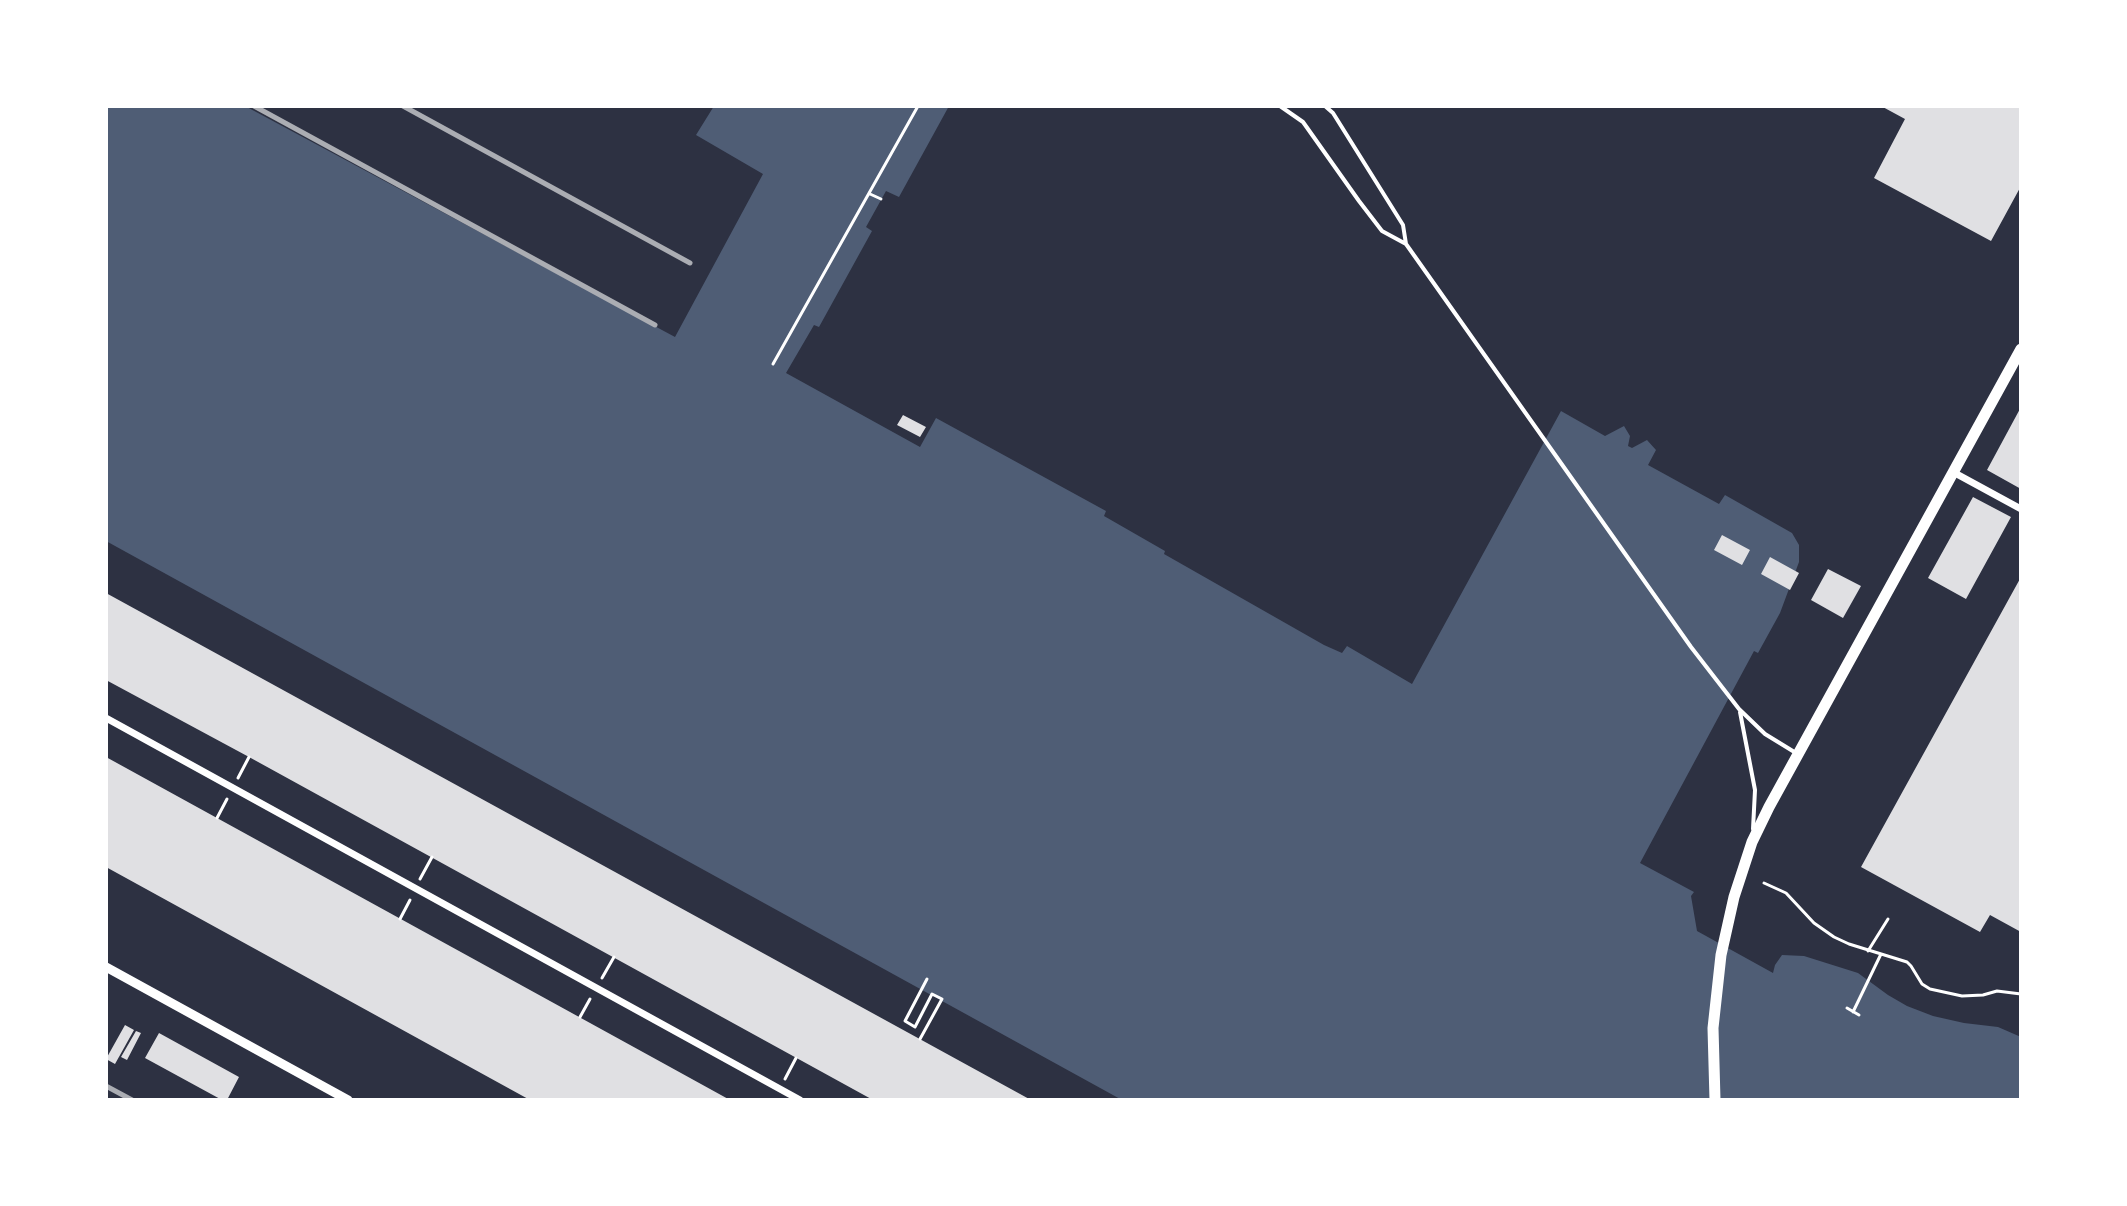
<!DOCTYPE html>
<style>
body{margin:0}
#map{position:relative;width:2127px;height:1206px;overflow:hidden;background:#2d3142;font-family:Cabin,sans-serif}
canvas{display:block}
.frame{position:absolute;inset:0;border:108px solid #fff;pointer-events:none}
</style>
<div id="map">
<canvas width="2127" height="1206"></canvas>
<div class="frame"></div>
</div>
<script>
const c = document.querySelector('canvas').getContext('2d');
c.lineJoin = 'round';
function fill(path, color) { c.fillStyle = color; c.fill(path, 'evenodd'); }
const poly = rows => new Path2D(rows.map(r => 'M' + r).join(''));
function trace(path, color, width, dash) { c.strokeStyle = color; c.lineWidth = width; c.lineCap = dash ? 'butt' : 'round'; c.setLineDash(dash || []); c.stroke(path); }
const water = poly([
 [106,106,245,106,675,337,763,174,696,135,714,106,949,106,899,197,886,191,866,227,872,231,819,327,814,325,786,373,920,447,936,418,1106,511,1104,516,1165,551,1164,554,1324,645,1342,653,1347,646,1412,684,1561,411,1605,436,1624,426,1630,436,1628,446,1632,448,1647,440,1656,450,1648,465,1719,504,1725,495,1792,533,1799,545,1799,562,1780,613,1758,653,1754,651,1640,863,1694,892,1691,896,1697,931,1773,973,1775,965,1782,955,1804,956,1858,973,1888,995,1907,1006,1933,1016,1964,1023,1998,1027,2021,1037,2021,1100,1122,1100,106,541]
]);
const building = poly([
 [1881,106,2021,106,2021,186,1991,241,1874,178,1905,119],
 [2021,407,2021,489,1987,470],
 [903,415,926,427,920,437,897,425],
 [1973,497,2011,517,1966,599,1928,578],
 [1722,535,1750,550,1742,565,1714,550],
 [1770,557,1799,573,1790,590,1761,574],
 [1828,569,1861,586,1843,618,1811,600],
 [2021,577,2021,932,1990,915,1980,932,1861,867],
 [106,593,1031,1100,873,1100,249,757,106,680],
 [106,757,661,1062,730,1100,530,1100,106,867],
 [125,1025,134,1030,115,1064,106,1059],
 [136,1031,141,1033,127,1060,121,1057],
 [159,1033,239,1077,227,1100,222,1100,145,1058]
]);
const path = poly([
 [870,194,881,199],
 [773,364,918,106],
 [238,778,249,757],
 [217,818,227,799],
 [420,879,432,857],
 [1764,883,1786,893,1814,923,1834,937,1849,944,1907,962,1911,966,1922,984,1930,989,1962,996,1983,995,1997,991,2021,994],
 [400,919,410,900],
 [1868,951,1888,919],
 [602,978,614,957],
 [1847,1008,1859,1015],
 [1853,1012,1881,954],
 [580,1017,590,999],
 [920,1039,942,999,932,994,915,1027,905,1021,927,979],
 [785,1079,796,1058]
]);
const service = poly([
 [1280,106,1303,122,1359,201,1382,231,1406,244,1691,647,1739,709,1765,734,1796,753],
 [1325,106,1333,113,1403,225,1406,244],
 [1740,712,1755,790,1753,829]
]);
const minor = poly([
 [1953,472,2021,509],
 [106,718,800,1100]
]);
const tertiary = poly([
 [106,967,348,1100]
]);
const primary = poly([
 [1715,1100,1713,1028,1721,955,1734,897,1752,842,1769,807,2021,349]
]);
const rail = poly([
 [254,106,655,325],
 [403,106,690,263],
 [106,1086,132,1100]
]);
fill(water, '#4f5d75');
fill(building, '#e0e0e3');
trace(path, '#fff', 3);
trace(service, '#fff', 4);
trace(minor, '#fff', 7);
trace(tertiary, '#fff', 9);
trace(primary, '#fff', 11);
trace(rail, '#abadb3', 5);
</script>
